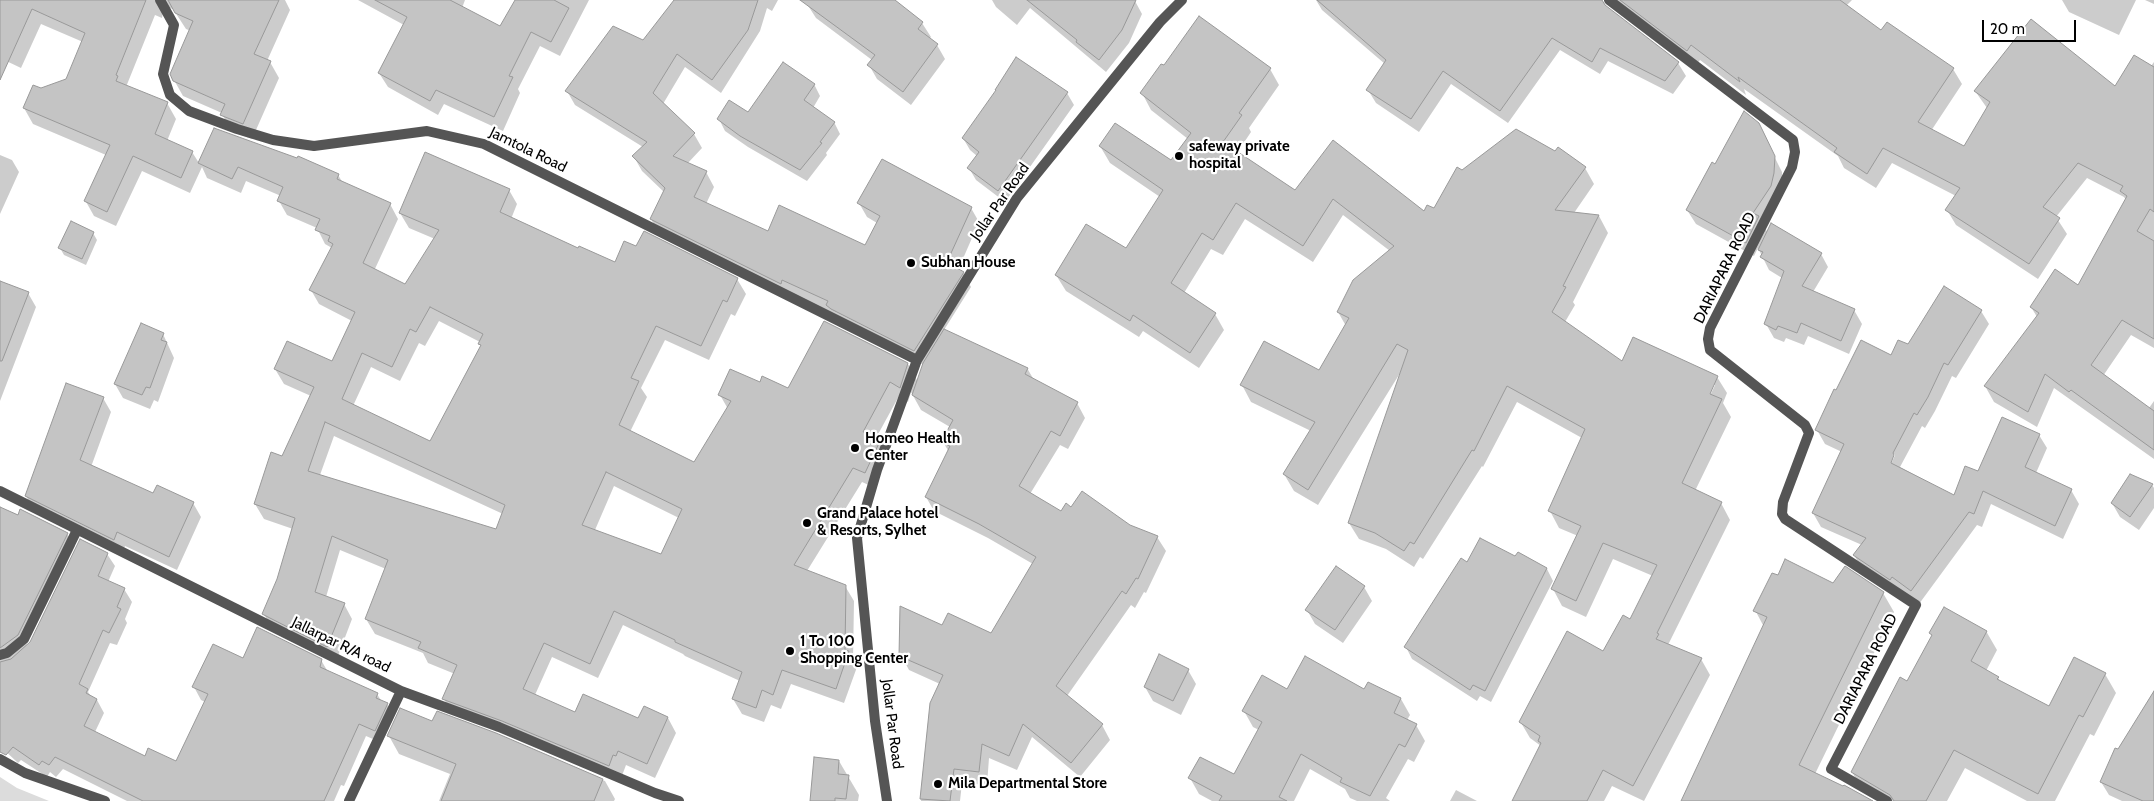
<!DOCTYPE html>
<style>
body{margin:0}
#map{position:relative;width:2154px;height:801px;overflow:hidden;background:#fff;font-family:Cabin,sans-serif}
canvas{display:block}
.scale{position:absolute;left:1982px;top:20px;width:94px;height:22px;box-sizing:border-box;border:2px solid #000;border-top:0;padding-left:6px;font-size:15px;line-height:18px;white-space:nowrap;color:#000;-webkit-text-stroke:4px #fff;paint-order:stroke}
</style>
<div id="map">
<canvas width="2154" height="801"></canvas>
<div class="scale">20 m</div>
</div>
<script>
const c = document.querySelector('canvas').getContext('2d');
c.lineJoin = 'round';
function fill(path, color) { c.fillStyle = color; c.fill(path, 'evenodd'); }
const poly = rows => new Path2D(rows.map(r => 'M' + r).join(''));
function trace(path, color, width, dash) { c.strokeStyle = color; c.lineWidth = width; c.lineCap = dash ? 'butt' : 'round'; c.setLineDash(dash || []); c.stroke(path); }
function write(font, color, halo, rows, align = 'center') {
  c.font = font + ' Cabin,sans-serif'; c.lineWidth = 4.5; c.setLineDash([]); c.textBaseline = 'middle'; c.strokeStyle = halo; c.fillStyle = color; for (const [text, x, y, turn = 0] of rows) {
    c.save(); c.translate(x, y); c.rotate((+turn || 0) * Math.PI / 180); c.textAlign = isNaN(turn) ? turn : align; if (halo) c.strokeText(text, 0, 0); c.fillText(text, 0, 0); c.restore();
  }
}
const green = poly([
 [0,777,17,788,49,801,0,801]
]);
const shadow = poly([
 [0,0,285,0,290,10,267,61,270,62,279,78,252,139,230,131,222,113,183,96,174,80,191,31,186,29,173,9,169,8,163,12,162,18,155,15,126,87,167,103,176,119,167,141,192,152,199,163,214,129,338,175,343,183,390,204,398,219,374,271,405,286,435,239,409,228,400,213,509,190,517,204,511,219,579,250,616,264,737,279,746,294,735,316,731,314,709,360,665,340,641,388,647,397,630,432,694,463,728,409,720,395,760,384,789,390,908,364,918,382,924,365,659,233,651,219,664,192,642,171,634,157,643,147,575,105,567,91,643,42,676,0,778,0,772,11,767,8,760,31,721,93,685,67,663,104,694,134,702,148,687,164,706,172,714,187,706,204,768,232,865,246,877,223,867,217,859,203,971,208,979,222,958,270,963,272,971,287,944,330,1027,368,1034,380,1077,403,1085,418,1068,449,1060,445,1030,494,1062,512,1072,509,1129,526,1157,537,1166,551,1146,593,1144,592,1135,608,1131,605,1067,696,1102,725,1110,740,1080,777,1032,737,1017,770,989,758,987,785,962,783,960,801,921,801,932,704,940,684,909,670,901,655,943,627,992,635,1033,564,988,538,934,511,926,497,949,452,943,442,950,427,921,410,911,392,908,402,899,396,876,438,880,440,889,454,873,487,862,482,807,571,845,586,854,601,853,661,857,667,844,703,791,684,781,709,771,705,764,722,742,714,733,699,740,681,685,656,683,654,623,625,598,678,552,657,535,695,576,714,639,719,645,707,668,718,676,733,655,778,626,765,620,781,511,735,452,714,444,699,455,674,428,663,423,653,375,634,366,619,386,569,340,550,326,597,344,604,352,619,336,661,272,629,264,614,278,579,293,529,264,519,255,504,282,457,311,396,284,384,275,369,332,362,352,321,319,304,311,290,332,248,325,244,317,228,287,215,279,201,281,196,246,181,241,193,207,178,202,167,190,193,142,171,116,226,94,216,85,200,106,155,33,124,24,108,41,90,67,80,83,42,41,24,21,68,0,58],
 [439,321,480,342,481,347,431,442,353,406,371,367,400,381,419,343,425,346],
 [334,436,503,514,497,530,320,475],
 [614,486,679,518,662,556,595,530],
 [358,0,465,0,462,8,501,28,516,0,589,0,560,56,540,46,518,89,520,93,503,131,444,104,438,115,388,87,379,73,404,25],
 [810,0,893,0,922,23,931,37,929,39,937,45,945,59,911,105,877,79,869,65,872,60,816,18,807,4],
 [992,0,1132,0,1135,1,1142,14,1129,43,1106,72,1030,8,1017,25,996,7],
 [1316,0,1578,0,1593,10,1602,0,1608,9,1678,63,1686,76,1673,94,1608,61,1600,74,1560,50,1508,123,1451,84,1419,132,1376,103,1368,90,1385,64,1322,10],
 [1612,0,1852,0,1846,6,1882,32,1887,24,1953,69,1962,84,1931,131,1965,148,1987,108,1975,91,2115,88,2151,66,2154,62,2154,348,2131,335,2103,376,2149,408,2154,401,2154,459,2054,388,2037,427,1994,402,1985,386,2037,317,2031,307,2078,286,2126,200,2124,197,2087,178,2056,217,2067,234,2038,279,1956,225,1947,210,1956,196,1892,163,1876,188,1844,168,1838,156,1744,89,1746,95,1700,60,1696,65],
 [2062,0,2136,0,2119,35,2069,12],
 [2145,0,2154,0,2154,4],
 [1270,69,1279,85,1249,128,1251,132,1237,153,1295,192,1424,212,1434,210,1462,172,1585,168,1594,184,1574,213,1599,216,1608,233,1573,302,1575,305,1565,322,1623,363,1717,377,1727,393,1723,403,1731,417,1695,491,1721,503,1730,520,1668,645,1701,659,1710,675,1644,801,1612,786,1604,801,1513,801,1541,746,1530,738,1520,721,1604,653,1631,620,1653,576,1613,559,1586,617,1562,606,1553,589,1578,536,1559,528,1550,511,1582,438,1517,402,1483,467,1482,466,1423,559,1420,557,1414,567,1386,549,1359,539,1349,523,1402,370,1318,505,1294,491,1284,474,1311,431,1251,402,1242,385,1320,372,1346,326,1338,312,1390,251,1343,215,1313,262,1245,219,1223,255,1211,249,1184,293,1215,314,1224,330,1199,368,1143,331,1139,337,1066,291,1056,275,1126,250,1160,197,1110,163,1100,146,1171,162,1188,139,1151,110,1142,93],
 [1713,385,1715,385,1708,400,1706,399],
 [814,84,820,96,813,108,834,122,840,134,826,153,827,155,807,181,748,147,725,131,719,119,748,113],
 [1067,93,1074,105,1005,202,976,180,969,168,977,156,970,150,963,138],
 [1758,124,1782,172,1782,188,1763,225,1768,233,1821,254,1828,267,1813,292,1854,310,1862,324,1849,354,1808,336,1804,345,1786,338,1784,342,1774,338,1766,324,1782,278,1769,270,1758,248,1754,256,1696,224,1687,210,1716,166],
 [0,155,12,160,19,172,0,214],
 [93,233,97,240,86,265,64,255,60,248],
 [0,282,28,293,36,307,0,401],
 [1981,311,1989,324,1956,378,1952,376,1935,411,1925,428,1922,426,1900,467,1954,497,1979,473,2039,435,2047,448,2036,473,2071,490,2079,504,2063,539,1991,504,1982,527,1977,525,1919,604,1862,569,1854,555,1862,545,1821,527,1813,513,1842,452,1825,444,1817,430,1836,392,1908,346],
 [1894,454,1895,455,1889,469,1887,468],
 [163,334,174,358,158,402,154,400,150,409,123,398,115,384],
 [103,398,111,412,91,467,154,495,193,503,201,517,177,570,125,546,122,554,34,510,26,496],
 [2152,485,2154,488,2154,508,2139,530,2120,517,2112,503],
 [0,508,67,534,75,546,25,648,107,554,115,566,108,582,124,589,132,602,125,619,127,623,117,645,110,643,88,692,92,698,97,700,104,713,95,732,145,758,176,762,205,702,201,700,194,687,244,660,321,660,328,672,377,694,382,702,387,704,394,717,382,743,366,736,344,786,341,785,334,801,127,801,63,769,56,777,50,772,47,777,21,760,18,763,0,746],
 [1518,554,1547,569,1553,581,1491,702,1480,696,1477,701,1412,659,1406,647,1516,558],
 [1833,584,1883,593,1894,612,1815,774,1871,801,1682,801,1764,627,1755,610],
 [1364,587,1372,601,1343,643,1315,624,1307,610],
 [1986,631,1997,650,1986,671,1998,677,2000,682,2049,708,2105,674,2116,693,2094,736,2090,734,2055,801,2027,801,1965,768,1947,801,1879,801,1863,791,1852,772,1908,683,1933,637,1931,633],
 [1188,670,1196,684,1181,715,1153,701,1145,687],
 [1368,683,1401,699,1410,715,1407,720,1416,725,1425,741,1414,762,1408,759,1386,798,1390,801,1357,801,1350,798,1345,789,1310,769,1294,801,1212,801,1199,794,1190,778,1235,776,1259,730,1253,727,1244,711,1287,690,1365,691],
 [2154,691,2154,801,2122,801,2109,795,2101,782],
 [433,723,496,735,605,781,615,799,614,801,439,801,450,774,399,754,389,736],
 [839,761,859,795,858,801,811,801],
 [1456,790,1477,801,1450,801]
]);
const building = poly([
 [0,0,146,0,116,75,118,76,116,81,168,102,155,134,193,151,181,178,133,156,107,212,84,201,110,145,23,108,33,85,41,88,66,79,85,33,32,9,0,80,0,0],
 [168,0,279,0,254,54,271,61,243,124,220,115,225,104,173,81,170,74,193,21,175,13,168,0],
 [375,0,450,0,500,26,515,0,554,0,569,8,551,42,531,32,509,76,513,77,494,117,436,90,430,101,378,73,407,17,375,0],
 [674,0,758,0,748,30,712,80,677,54,653,93,695,133,673,156,707,171,694,197,768,231,779,205,865,245,880,216,857,203,882,159,972,207,947,262,964,272,914,351,831,309,826,305,828,301,782,280,781,284,650,219,665,188,632,156,647,142,565,91,613,26,643,40,674,0],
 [800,0,895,0,923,22,918,29,938,44,903,92,867,65,875,55,800,0],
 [1027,0,1136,0,1122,30,1099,60,1076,42,1077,40,1027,0],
 [1317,0,1602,0,1605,5,1679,62,1665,81,1600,48,1592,62,1552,38,1500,111,1443,71,1411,119,1366,90,1386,60,1317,0],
 [1620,0,1840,0,1881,30,1887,22,1954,68,1918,122,1964,146,1990,102,1974,91,2031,19,2115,86,2134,55,2154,67,2154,212,2150,209,2137,231,2154,241,2154,339,2122,320,2091,365,2154,411,2154,450,2071,390,2069,392,2045,374,2028,412,1984,386,2039,313,2030,307,2055,269,2078,285,2127,196,2120,191,2123,186,2078,163,2043,207,2060,218,2029,264,1945,210,1960,188,1883,148,1867,174,1834,152,1837,148,1738,77,1740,82,1691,45,1687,51,1620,0],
 [1199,16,1271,68,1239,113,1242,115,1223,142,1295,190,1333,140,1424,211,1427,205,1434,208,1457,167,1462,170,1516,129,1555,151,1558,147,1586,167,1555,210,1599,215,1563,286,1566,287,1552,312,1622,361,1633,337,1718,376,1710,394,1722,399,1682,483,1722,502,1657,633,1659,634,1656,639,1702,658,1633,786,1603,770,1587,801,1512,801,1541,743,1538,741,1540,736,1519,722,1567,631,1603,651,1623,615,1630,619,1657,565,1603,543,1576,601,1551,589,1581,526,1548,511,1585,429,1507,386,1474,451,1472,450,1414,544,1410,542,1404,551,1375,533,1348,523,1408,350,1397,344,1308,490,1283,474,1315,422,1240,385,1264,341,1319,370,1349,318,1337,312,1353,280,1394,246,1333,199,1303,246,1236,203,1213,240,1202,233,1171,283,1216,313,1190,353,1133,315,1130,321,1055,275,1086,224,1126,248,1163,190,1099,146,1115,123,1171,160,1191,133,1140,93,1161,64,1164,65,1199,16],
 [1016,57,1068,92,998,191,967,168,979,152,962,138,996,90,995,90,1016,57],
 [783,62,815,84,804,100,835,122,820,142,822,143,800,170,740,136,717,119,729,100,748,112,783,62],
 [1744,111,1759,123,1775,156,1774,173,1771,186,1753,213,1759,216,1746,243,1686,210,1712,162,1715,164,1744,111],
 [214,128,297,158,298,156,339,174,337,179,391,203,363,263,405,284,439,230,399,213,425,152,510,189,500,212,578,248,579,246,615,262,624,241,636,246,644,231,738,278,727,302,723,300,701,346,656,326,631,378,639,381,619,425,694,462,731,401,718,395,730,369,760,382,762,376,788,388,824,321,908,363,900,388,890,382,863,432,881,439,865,473,853,468,794,565,846,585,845,650,849,651,836,689,782,670,773,695,762,690,756,708,732,699,742,672,675,642,675,640,614,611,590,664,544,643,523,689,575,712,583,694,638,718,644,706,668,717,647,764,618,751,616,756,613,755,609,766,502,721,442,699,457,665,418,648,421,642,365,619,388,560,332,536,315,592,345,603,327,647,262,614,277,579,295,518,254,504,271,452,282,456,314,387,274,369,287,341,332,361,355,312,309,290,333,244,328,241,330,236,315,230,320,219,277,201,283,187,238,167,232,179,198,163,214,128],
 [430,307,483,334,478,344,481,345,430,441,342,399,362,353,392,367,410,329,416,332,430,307],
 [325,422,505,505,496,529,308,471,325,422],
 [606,472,682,509,661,554,582,525,606,472],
 [71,221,94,232,82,259,58,248,71,221],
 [1771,223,1822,253,1802,286,1855,309,1841,341,1801,323,1797,333,1778,326,1776,330,1764,324,1784,271,1760,257,1763,252,1758,250,1771,223],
 [0,281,29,292,2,361,0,361,0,281],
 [1944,286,1982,310,1948,365,1944,363,1928,397,1917,415,1914,413,1893,453,1894,455,1891,463,1954,495,1965,466,1978,471,2002,417,2040,434,2025,467,2072,489,2055,526,1983,491,1974,514,1969,512,1911,591,1892,577,1890,580,1853,555,1866,538,1812,513,1844,444,1815,430,1834,389,1836,390,1861,340,1891,355,1898,340,1908,344,1944,286],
 [141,323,164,333,161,340,167,342,150,388,146,387,142,395,114,384,141,323],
 [944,329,1028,368,1025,374,1078,402,1060,436,1051,431,1019,486,1061,511,1066,503,1071,507,1082,491,1130,525,1158,536,1138,579,1136,578,1126,594,1122,591,1056,686,1103,724,1071,763,1023,724,1009,756,982,744,979,772,954,769,950,801,920,799,930,703,943,675,899,656,900,606,942,625,948,613,991,633,1036,557,979,524,925,497,950,446,941,442,953,420,912,395,923,363,944,329],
 [66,383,104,397,80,460,153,493,157,485,194,502,169,557,117,532,114,540,25,496,66,383],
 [2130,474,2153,484,2130,517,2111,503,2130,474],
 [0,507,18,515,20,509,68,533,18,635,0,648,0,507],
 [1480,538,1515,556,1518,552,1547,568,1485,691,1473,685,1470,690,1404,647,1461,558,1467,562,1480,538],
 [80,539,108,553,98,576,125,588,117,607,121,609,109,633,103,630,79,684,88,689,86,693,97,699,84,726,145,756,148,748,176,761,208,694,192,687,213,644,243,658,257,627,322,659,320,667,378,693,376,698,388,703,375,731,359,724,324,801,143,801,55,757,49,765,42,761,39,765,13,747,6,755,0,752,0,662,11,659,30,642,80,539],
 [1785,559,1833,583,1845,566,1884,592,1799,765,1843,786,1844,785,1873,801,1681,801,1767,617,1753,611,1772,573,1778,575,1785,559],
 [1336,566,1365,586,1335,630,1305,610,1336,566],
 [1944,607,1987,631,1971,661,1999,677,1997,679,2049,706,2074,657,2106,673,2083,717,2079,715,2038,794,1954,750,1926,801,1894,801,1890,795,1851,772,1900,677,1907,681,1932,635,1929,633,1944,607],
 [1159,654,1189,669,1173,701,1144,687,1159,654],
 [1305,656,1364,689,1368,682,1401,698,1394,713,1417,724,1405,747,1399,744,1370,796,1340,782,1342,778,1301,754,1279,797,1287,801,1219,801,1222,796,1188,778,1200,757,1234,774,1262,722,1242,711,1262,675,1287,689,1305,656],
 [2154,691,2154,801,2143,801,2100,782,2115,748,2118,749,2154,691],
 [400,708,432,721,437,711,496,733,603,779,594,801,441,801,456,764,387,736,400,708],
 [814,757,839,760,838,774,849,775,846,799,835,798,835,801,810,801,814,757]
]);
const street = poly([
 [160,0,174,25,163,74,170,95,189,111,237,129,273,140,314,146,427,131,484,144,917,360],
 [1609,0,1793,140,1795,152,1792,167,1710,328,1708,339,1710,350,1805,425,1809,433,1783,502,1782,514,1785,519,1916,605,1831,769,1887,801],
 [0,491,401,691,499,727,655,793,679,801],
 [0,655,7,653,24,639,77,530],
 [0,759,25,773,105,801],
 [349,801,401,691],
 [887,801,875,721,857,538,877,470,917,360,1017,198,1160,22,1182,0]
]);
const markers = [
 [1179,156,5,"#000"],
 [911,263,5,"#000"],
 [855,448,5,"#000"],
 [807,523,5,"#000"],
 [790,651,5,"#000"],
 [938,784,5,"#000"]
];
const poiNames = [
 ["safeway private",1189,147],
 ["hospital",1189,164],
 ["Subhan House",921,263],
 ["Homeo Health",865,439],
 ["Center",865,456],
 ["Grand Palace hotel",817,514],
 ["& Resorts, Sylhet",817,531],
 ["1 To 100",800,642],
 ["Shopping Center",800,659],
 ["Mila Departmental Store",948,784]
];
const streetNames = [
 ["Jamtola Road",528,150,26],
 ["Jollar Par Road",1000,202,-55],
 ["DARIAPARA ROAD",1725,268,-64],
 ["Jallarpar R/A road",341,645,26],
 ["DARIAPARA ROAD",1866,669,-63],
 ["Jollar Par Road",892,724,83]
];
fill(green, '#dcdcdc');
fill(shadow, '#0003');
fill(building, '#c4c4c4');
trace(building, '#999', 1);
trace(street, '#555', 10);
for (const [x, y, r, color] of markers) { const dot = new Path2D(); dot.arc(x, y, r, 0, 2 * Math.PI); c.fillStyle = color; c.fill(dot); trace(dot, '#fff', 2); }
write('bold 15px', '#000', '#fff', poiNames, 'left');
write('15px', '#000', '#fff', streetNames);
</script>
